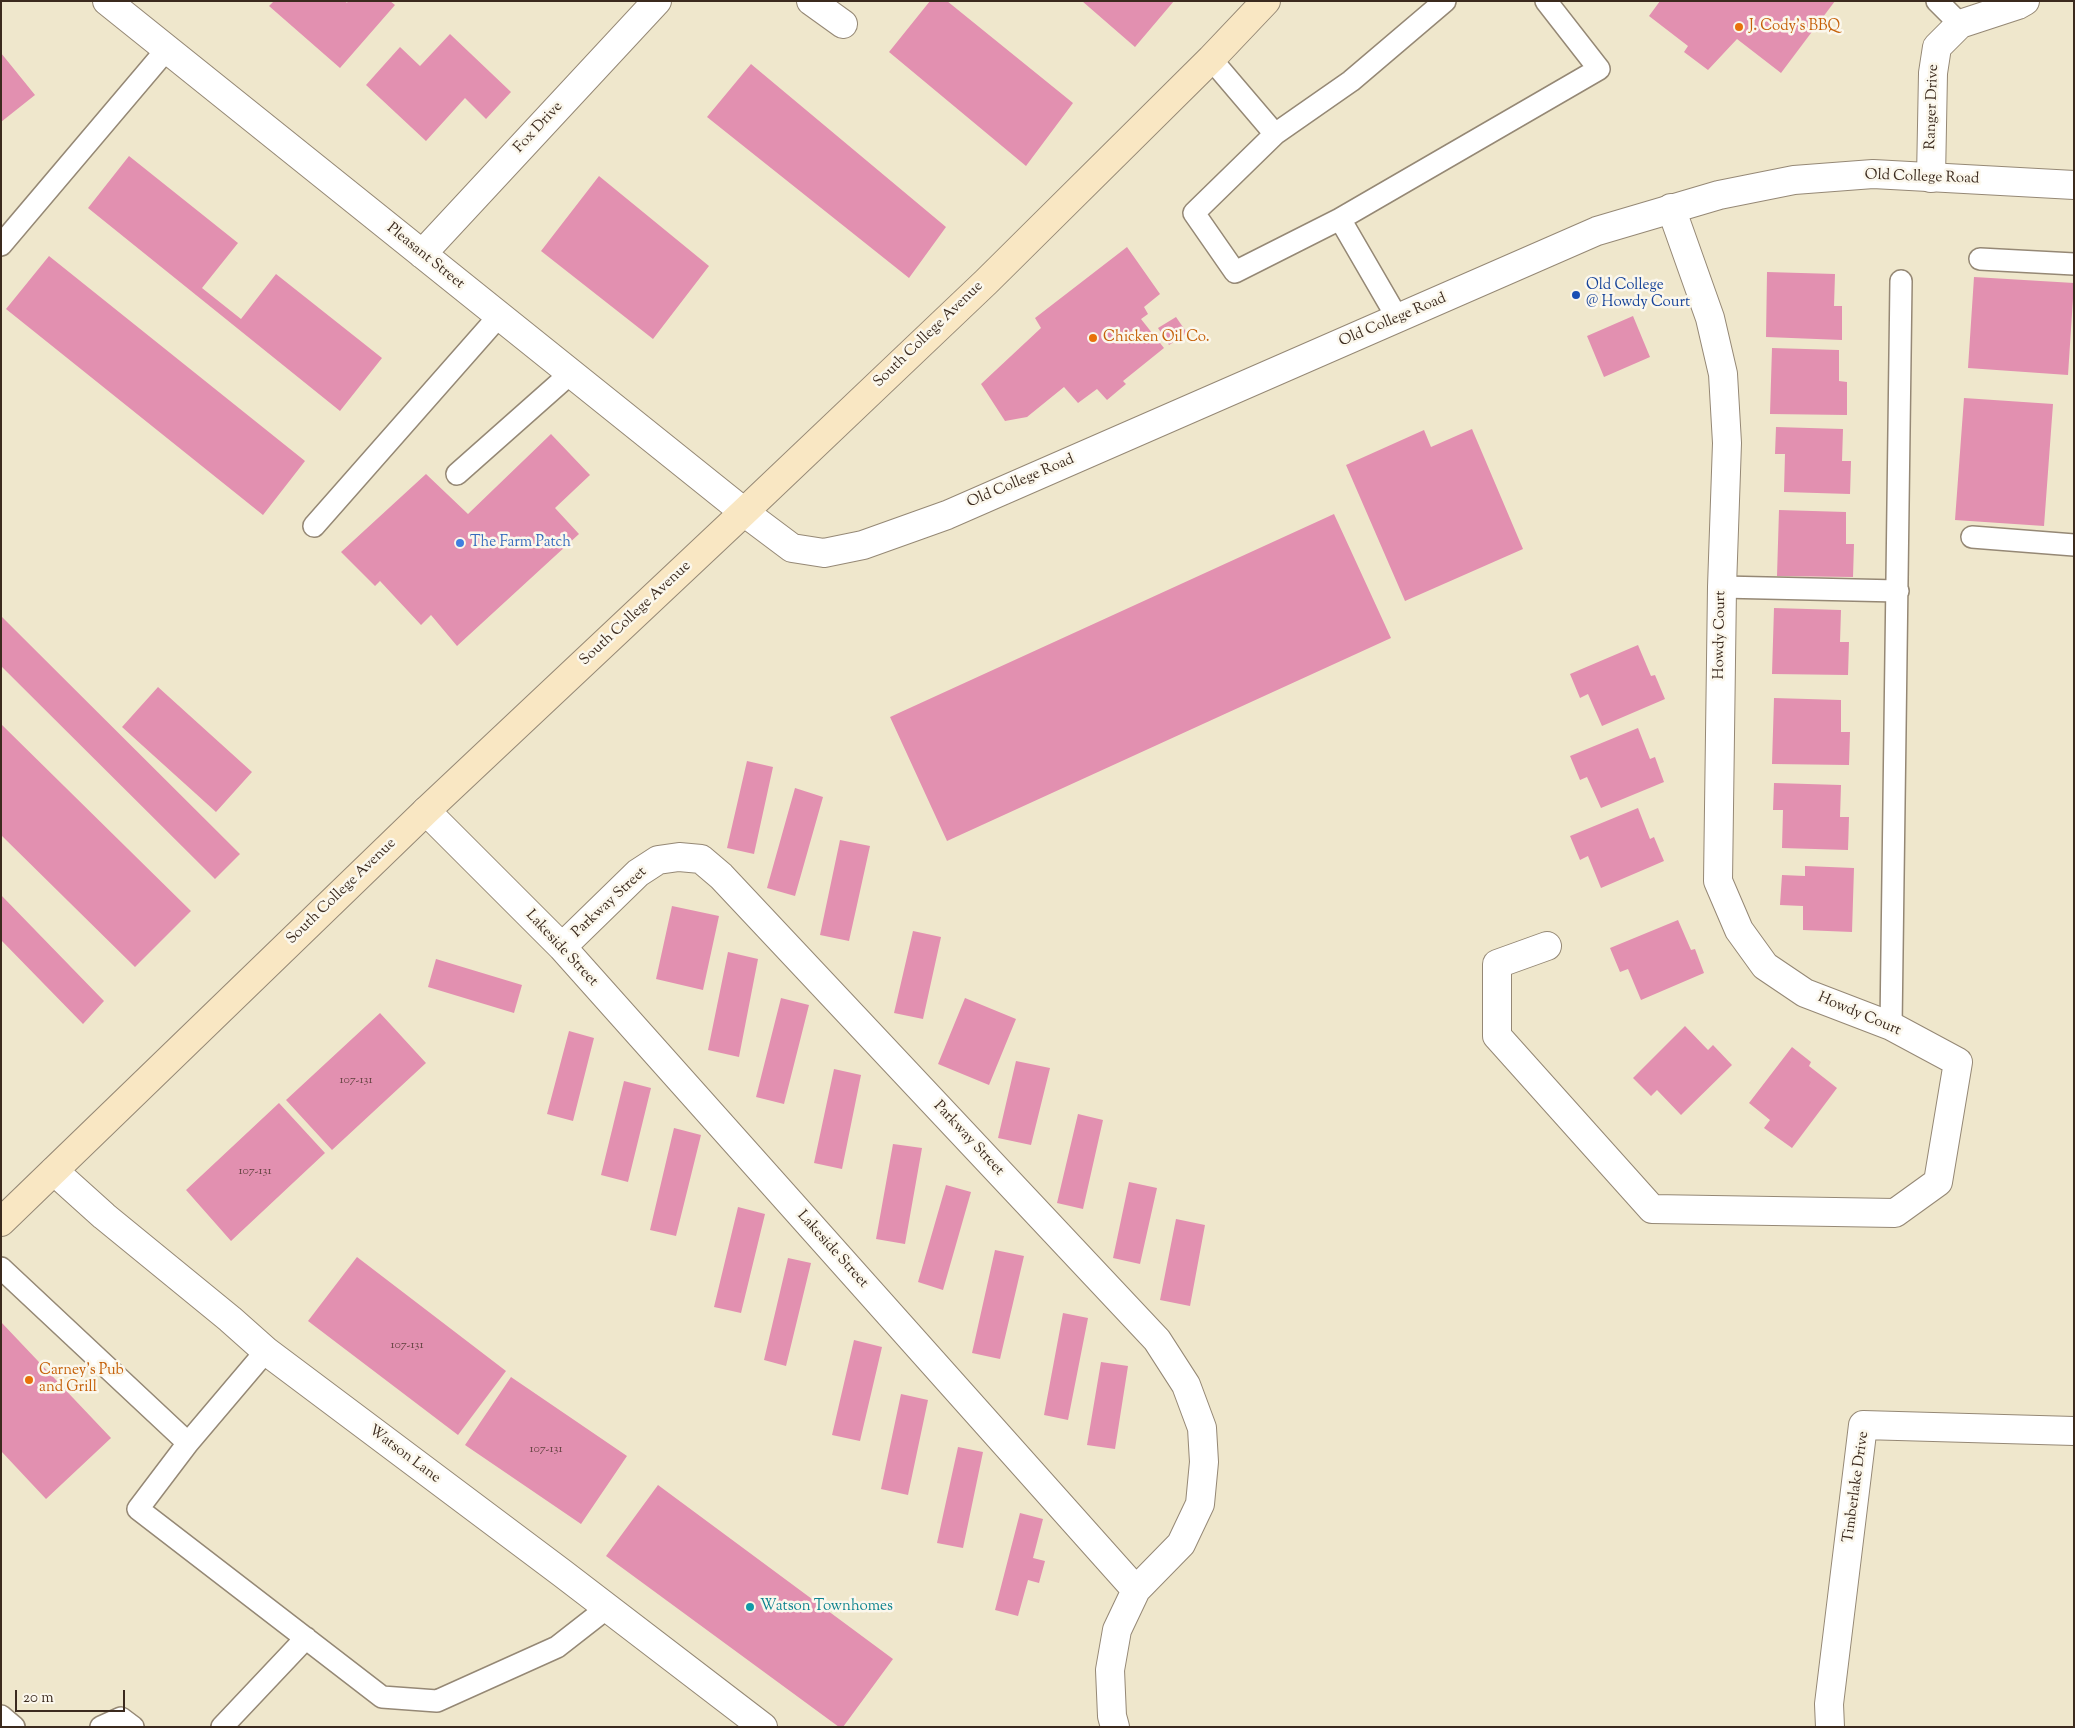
<!DOCTYPE html>
<style>
body{margin:0}
#map{position:relative;width:2075px;height:1728px;overflow:hidden;background:#efe7cc;font-family:"Sorts Mill Goudy",serif}
canvas{display:block}
.frame{position:absolute;inset:0;border:2px solid #3b2a1e;pointer-events:none}
.scale{position:absolute;left:15px;top:1690px;width:110px;height:22px;box-sizing:border-box;border:2px solid #3b2a1e;border-top:0;padding-left:6px;font-size:15px;line-height:18px;white-space:nowrap;color:#3b2a1e;-webkit-text-stroke:4px #fbf7ec;paint-order:stroke}
</style>
<div id="map">
<canvas width="2075" height="1728"></canvas>
<div class="frame"></div>
<div class="scale">20 m</div>
</div>
<script>
const c = document.querySelector('canvas').getContext('2d');
c.lineJoin = 'round';
function fill(path, color) { c.fillStyle = color; c.fill(path, 'evenodd'); }
const poly = rows => new Path2D(rows.map(r => 'M' + r).join(''));
function trace(path, color, width, dash) { c.strokeStyle = color; c.lineWidth = width; c.lineCap = dash ? 'butt' : 'round'; c.setLineDash(dash || []); c.stroke(path); }
function write(font, color, halo, rows, align = 'center') {
  c.font = font + ' "Sorts Mill Goudy",serif'; c.lineWidth = 5; c.setLineDash([]); c.textBaseline = 'middle'; c.strokeStyle = halo; c.fillStyle = color; for (const [text, x, y, turn = 0] of rows) {
    c.save(); c.translate(x, y); c.rotate((+turn || 0) * Math.PI / 180); c.textAlign = isNaN(turn) ? turn : align; if (halo) c.strokeText(text, 0, 0); c.fillText(text, 0, 0); c.restore();
  }
}
const building = poly([
 [274,1,345,1,347,3,348,1,390,1,395,5,340,68,269,6],
 [930,1,947,1,1073,103,1026,166,889,52],
 [1082,1,1174,1,1135,47],
 [1660,1,1835,1,1781,73,1737,39,1708,70,1684,52,1688,46,1649,16],
 [450,34,511,92,486,119,465,98,426,141,366,85,400,47,420,66],
 [1,53,35,95,1,122],
 [751,64,946,227,909,278,707,117],
 [129,156,238,243,202,288,241,319,276,274,382,358,340,411,88,208],
 [599,176,709,266,653,339,541,251],
 [1127,247,1160,294,1144,307,1148,314,1141,319,1164,348,1123,381,1126,384,1107,400,1097,389,1078,403,1064,387,1027,417,1005,421,981,384,1041,328,1035,318],
 [49,256,305,461,263,515,6,309],
 [1767,272,1835,274,1834,306,1842,306,1842,340,1766,337],
 [1974,277,2074,283,2068,375,1968,368],
 [1633,316,1650,357,1604,377,1587,336],
 [1176,317,1187,333,1169,345,1158,328],
 [1772,348,1839,350,1839,381,1847,382,1847,415,1770,414],
 [1964,398,2053,404,2044,526,1955,520],
 [1776,427,1843,429,1842,461,1851,461,1850,494,1784,492,1785,454,1775,454],
 [1472,429,1523,549,1405,601,1346,465,1424,430,1431,447],
 [551,434,590,475,555,508,579,534,457,646,431,615,421,625,380,581,375,586,341,552,426,474,468,514],
 [1779,510,1846,512,1846,544,1854,544,1853,577,1777,576],
 [1334,514,1391,638,947,841,890,717],
 [1774,608,1841,610,1840,642,1849,642,1848,675,1772,674],
 [1,616,240,854,215,879,1,666],
 [1638,645,1651,676,1655,675,1665,699,1602,726,1588,694,1580,698,1570,674],
 [158,687,252,772,216,812,122,727],
 [1774,698,1841,700,1841,732,1850,732,1849,765,1772,764],
 [1,724,191,911,135,967,1,835],
 [1638,728,1650,759,1655,757,1664,782,1601,808,1587,777,1580,780,1570,756],
 [747,761,773,767,754,854,727,848],
 [1774,783,1841,785,1840,817,1849,817,1848,850,1782,848,1783,810,1773,810],
 [795,788,823,797,795,896,767,888],
 [1638,808,1650,839,1654,837,1664,861,1601,888,1588,856,1580,860,1570,836],
 [840,840,870,846,849,941,820,935],
 [1805,866,1854,868,1852,932,1803,930,1803,906,1780,905,1782,875,1805,876],
 [1,895,104,1001,83,1024,1,940],
 [672,906,719,916,703,990,656,979],
 [1678,920,1691,950,1695,949,1704,973,1641,1000,1628,969,1620,972,1610,948],
 [913,931,941,937,923,1019,894,1013],
 [728,952,758,959,739,1057,708,1050],
 [436,959,522,985,514,1013,428,987],
 [781,998,809,1005,784,1104,756,1097],
 [965,998,1016,1019,989,1085,938,1064],
 [380,1013,426,1063,332,1150,286,1100],
 [1685,1026,1708,1050,1713,1045,1732,1065,1681,1115,1657,1090,1651,1096,1633,1078],
 [569,1031,594,1038,573,1121,547,1114],
 [1792,1047,1811,1062,1809,1066,1837,1088,1792,1148,1764,1128,1770,1120,1749,1103],
 [1016,1061,1050,1068,1031,1145,998,1138],
 [834,1069,861,1075,842,1169,814,1163],
 [624,1081,651,1088,628,1182,601,1175],
 [279,1103,325,1153,231,1241,186,1190],
 [1078,1114,1103,1120,1083,1209,1057,1203],
 [674,1128,701,1135,676,1236,650,1230],
 [893,1144,922,1148,905,1244,876,1239],
 [1129,1182,1157,1188,1140,1264,1113,1258],
 [946,1185,971,1192,943,1290,918,1282],
 [738,1207,765,1214,741,1313,714,1307],
 [1176,1219,1205,1225,1190,1306,1160,1300],
 [995,1250,1024,1256,1000,1359,972,1353],
 [357,1257,506,1371,458,1435,308,1321],
 [788,1258,811,1263,786,1366,764,1360],
 [1063,1313,1088,1318,1068,1420,1044,1415],
 [1,1322,111,1438,46,1499,1,1451],
 [854,1340,882,1347,860,1441,832,1435],
 [1101,1362,1128,1366,1115,1449,1087,1445],
 [511,1377,627,1456,581,1524,465,1445],
 [901,1394,928,1400,908,1495,881,1489],
 [958,1447,983,1452,963,1548,937,1543],
 [658,1485,893,1659,843,1727,839,1727,606,1556],
 [1020,1513,1043,1519,1033,1558,1045,1561,1039,1583,1028,1580,1018,1616,995,1610]
]);
const service = poly([
 [1445,1,1351,81,1275,134,1194,213,1235,272,1340,219,1599,69,1546,1],
 [1937,1,1960,24],
 [1211,59,1275,134],
 [1340,219,1398,319],
 [1,245,167,49],
 [1980,259,2074,264],
 [457,474,571,373],
 [314,526,499,316],
 [1972,537,2074,545],
 [1722,587,1898,591],
 [1891,1026,1901,281],
 [1,1268,188,1443,138,1509,382,1697,437,1701,557,1647,607,1608],
 [188,1443,266,1351],
 [1,1716,14,1727],
 [101,1727,121,1718,133,1727],
 [222,1727,306,1638]
]);
const minor = poly([
 [107,1,744,512],
 [811,1,843,24],
 [1931,178,1933,73,1937,47,1960,24,2018,5,2025,1],
 [422,254,657,1],
 [426,811,562,947,1136,1590],
 [1547,946,1497,964,1497,1036,1652,1209,1895,1213,1938,1182,1958,1062,1891,1026,1805,993,1765,966,1739,930,1718,881,1722,587,1727,443,1723,374,1710,318,1671,208],
 [562,947,638,873,658,860,679,857,701,859,721,876,1157,1340,1186,1385,1202,1428,1204,1462,1200,1504,1181,1544,1136,1590,1117,1630,1110,1670,1112,1716,1115,1727],
 [54,1171,104,1216,230,1319,266,1351,562,1573,763,1727],
 [1830,1727,1829,1704,1863,1425,2074,1431]
]);
const tertiary = poly([
 [744,512,792,548,824,553,863,545,947,515,1597,231,1719,195,1794,180,1873,174,2074,185]
]);
const secondary = poly([
 [1,1222,426,811,744,512,986,282,1211,59,1266,1]
]);
const markers = [
 [1739,27,5,"#e8710a"],
 [1576,295,5,"#1a4fb4"],
 [1093,338,5,"#e8710a"],
 [460,543,5,"#3f7fe0"],
 [29,1380,5,"#e8710a"],
 [750,1607,5,"#0f9aa8"]
];
const numberNames = [
 ["107-131",356,1081],
 ["107-131",255,1172],
 ["107-131",407,1346],
 ["107-131",546,1450]
];
const foodNames = [
 ["J. Cody's BBQ",1749,27],
 ["Chicken Oil Co.",1103,338],
 ["Carney's Pub",39,1371],
 ["and Grill",39,1388]
];
const streetNames = [
 ["Ranger Drive",1933,107,-88],
 ["Fox Drive",539,128,-47],
 ["Old College Road",1922,178,2],
 ["Pleasant Street",425,257,39],
 ["Old College Road",1393,321,-23],
 ["South College Avenue",929,335,-44],
 ["Old College Road",1021,482,-23],
 ["South College Avenue",636,614,-43],
 ["Howdy Court",1721,635,-89],
 ["South College Avenue",342,892,-44],
 ["Parkway Street",610,903,-43],
 ["Lakeside Street",561,949,47],
 ["Howdy Court",1859,1015,23],
 ["Parkway Street",968,1139,47],
 ["Lakeside Street",832,1250,48],
 ["Watson Lane",404,1455,37],
 ["Timberlake Drive",1857,1487,-82]
];
const transitNames = [
 ["Old College",1586,286],
 ["@ Howdy Court",1586,303]
];
const shopNames = [
 ["The Farm Patch",470,543]
];
const cultureNames = [
 ["Watson Townhomes",760,1607]
];
fill(building, '#e290b0');
trace(service, '#958875', 24);
trace(minor, '#958875', 30);
trace(tertiary, '#958875', 30);
trace(secondary, '#958875', 30);
trace(service, '#fff', 21);
trace(minor, '#fff', 28);
trace(tertiary, '#fff', 28);
trace(secondary, '#f9e7c3', 28);
for (const [x, y, r, color] of markers) { const dot = new Path2D(); dot.arc(x, y, r, 0, 2 * Math.PI); c.fillStyle = color; c.fill(dot); trace(dot, '#fbf7ec', 2); }
write('12px', '#654442', null, numberNames);
write('15px', '#c56008', '#fbf7ec', foodNames, 'left');
write('15px', '#3b2a1e', '#fbf7ec', streetNames);
write('15px', '#164399', '#fbf7ec', transitNames, 'left');
write('15px', '#366cbe', '#fbf7ec', shopNames, 'left');
write('15px', '#0d838f', '#fbf7ec', cultureNames, 'left');
</script>
